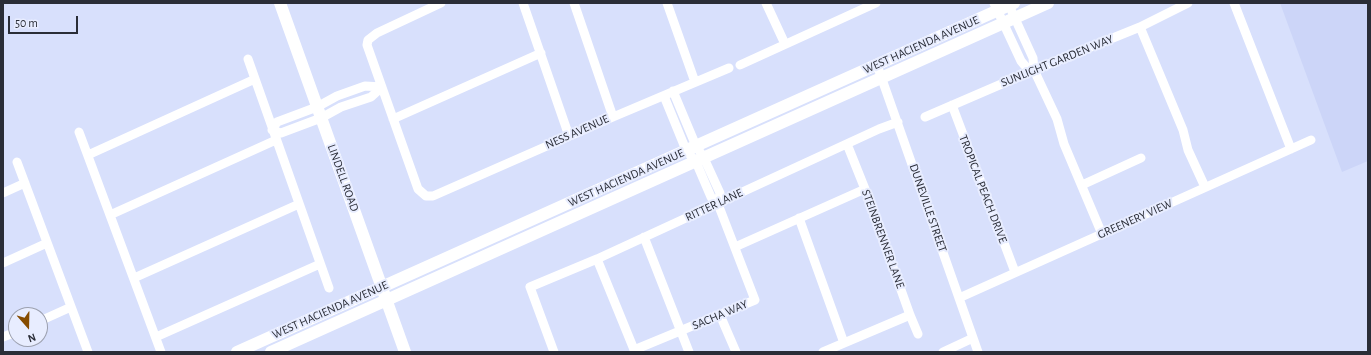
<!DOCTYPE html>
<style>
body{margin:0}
#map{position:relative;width:1371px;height:355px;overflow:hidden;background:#d8e0fc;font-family:"Alegreya Sans",sans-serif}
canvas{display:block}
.frame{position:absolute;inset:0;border:4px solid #2a2d37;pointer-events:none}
.north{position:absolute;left:8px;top:307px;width:40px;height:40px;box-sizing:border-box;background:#e8edff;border:1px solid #9ca0af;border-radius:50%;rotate:160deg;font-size:11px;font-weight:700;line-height:16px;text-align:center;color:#2a2d37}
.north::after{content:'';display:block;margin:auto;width:14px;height:18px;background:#864c01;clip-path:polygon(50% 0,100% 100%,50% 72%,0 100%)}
.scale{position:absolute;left:8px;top:16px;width:70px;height:18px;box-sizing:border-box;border:2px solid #2a2d37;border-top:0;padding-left:5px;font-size:12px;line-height:14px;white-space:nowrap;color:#2a2d37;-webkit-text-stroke:3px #e8edff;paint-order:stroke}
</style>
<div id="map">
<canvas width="1371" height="355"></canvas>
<div class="frame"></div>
<div class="north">N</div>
<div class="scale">50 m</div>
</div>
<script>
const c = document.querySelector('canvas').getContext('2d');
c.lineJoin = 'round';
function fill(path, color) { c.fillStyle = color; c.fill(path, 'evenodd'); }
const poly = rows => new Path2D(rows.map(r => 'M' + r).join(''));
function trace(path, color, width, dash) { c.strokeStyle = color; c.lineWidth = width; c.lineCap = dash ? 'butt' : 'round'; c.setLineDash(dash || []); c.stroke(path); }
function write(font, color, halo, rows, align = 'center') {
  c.font = font + ' "Alegreya Sans",sans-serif'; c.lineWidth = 4; c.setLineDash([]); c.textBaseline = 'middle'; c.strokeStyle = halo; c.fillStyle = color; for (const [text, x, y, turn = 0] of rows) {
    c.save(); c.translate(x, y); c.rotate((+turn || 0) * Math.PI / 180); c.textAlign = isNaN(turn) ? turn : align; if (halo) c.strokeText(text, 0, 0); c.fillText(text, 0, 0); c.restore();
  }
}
const built = poly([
 [1280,3,1368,3,1368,161,1342,172]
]);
const street = poly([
 [441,3,377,33,368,40,367,45,418,189,426,196,433,196,613,117,729,68],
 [523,3,569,136],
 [574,3,613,117],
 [667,3,695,82],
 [766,3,785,44],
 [994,3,1021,61,1026,67,1034,70],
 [1008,3,1033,58,1034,70,1057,119,1064,144,1102,234],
 [1234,3,1291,149],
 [1140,27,1183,130,1188,150,1205,187],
 [248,59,329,288],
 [740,65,876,3],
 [877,65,978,352],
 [365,86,382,87,371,97,341,107,321,118,281,133,272,130,277,122,317,107,337,96,365,86],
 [664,96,686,150,696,162,711,197,718,204],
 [952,105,1015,272],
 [925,117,1034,70,1140,27,1188,3],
 [393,119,541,53],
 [79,132,161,352],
 [847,144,865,189,910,315,918,334],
 [88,155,255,79],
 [17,162,88,352],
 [1082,185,1141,158],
 [3,193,25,183],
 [110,215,276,140],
 [799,218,844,343],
 [644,237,689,352],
 [735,247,865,189],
 [597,259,635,352],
 [3,263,47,243],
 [134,278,299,204],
 [959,298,1311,140],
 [720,315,736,352],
 [40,321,71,307],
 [3,337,16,332],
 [156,337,320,264],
 [634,350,755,300,718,204,720,193,704,158,696,146,673,91],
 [554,352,530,287,597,259,879,129,898,122],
 [823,352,910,315],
 [943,352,973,338]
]);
const secondary = poly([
 [280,3,405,352],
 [237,352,1014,3],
 [271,352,1048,3]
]);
const streetNames = [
 ["WEST HACIENDA AVENUE",921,45,-24],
 ["SUNLIGHT GARDEN WAY",1057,61,-22],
 ["NESS AVENUE",577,132,-24],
 ["LINDELL ROAD",343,178,70],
 ["WEST HACIENDA AVENUE",626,178,-24],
 ["TROPICAL PEACH DRIVE",983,189,69],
 ["RITTER LANE",714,205,-25],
 ["DUNEVILLE STREET",928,208,71],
 ["GREENERY VIEW",1135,219,-24],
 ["STEINBRENNER LANE",883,239,70],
 ["WEST HACIENDA AVENUE",330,310,-24],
 ["SACHA WAY",720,315,-23]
];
fill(built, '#ccd5f8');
trace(street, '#fff', 9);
trace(secondary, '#fff', 12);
write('12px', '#2a2d37', '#e8edff', streetNames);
</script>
